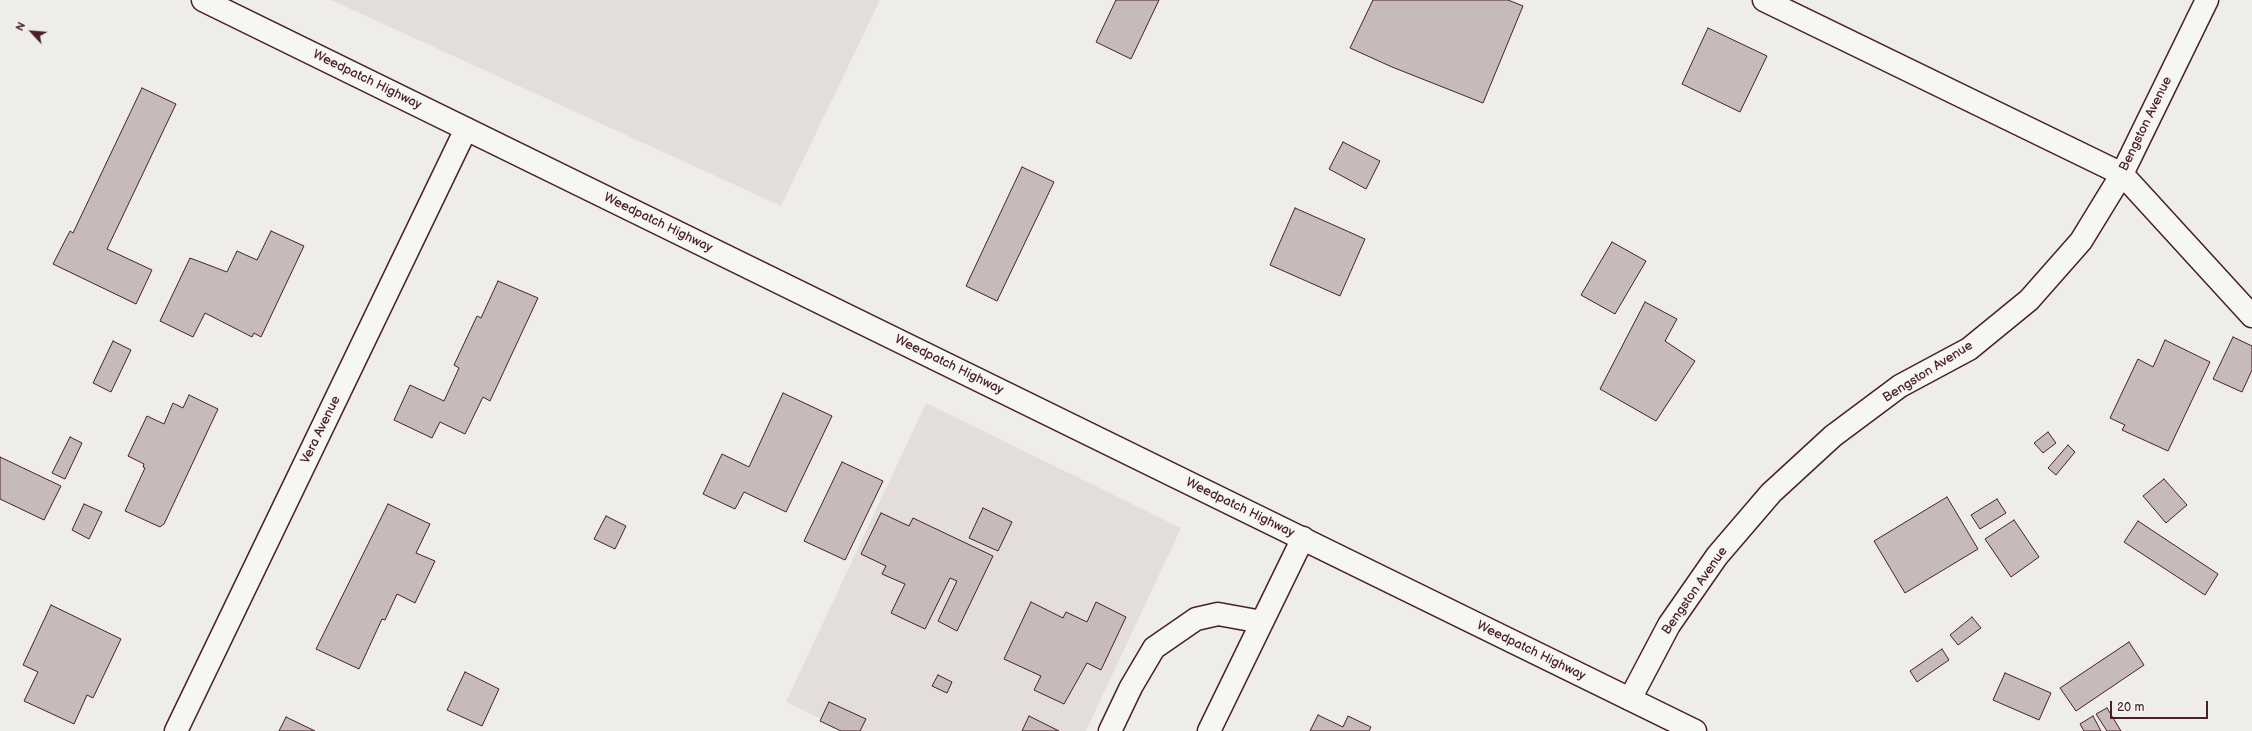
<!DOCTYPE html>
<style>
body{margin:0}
#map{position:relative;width:2252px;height:731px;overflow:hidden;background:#efedea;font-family:"Balsamiq Sans",sans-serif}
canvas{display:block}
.north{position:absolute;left:12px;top:12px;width:40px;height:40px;-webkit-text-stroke:3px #f6f6f2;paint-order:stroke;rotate:296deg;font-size:11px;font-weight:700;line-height:16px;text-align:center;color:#4a1f2b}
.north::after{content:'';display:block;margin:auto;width:14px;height:18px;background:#4a1f2b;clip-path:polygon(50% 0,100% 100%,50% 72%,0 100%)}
.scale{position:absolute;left:2110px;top:701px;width:98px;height:18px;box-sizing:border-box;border:2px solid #4a1f2b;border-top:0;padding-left:5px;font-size:12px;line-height:14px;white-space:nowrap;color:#4a1f2b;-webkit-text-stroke:3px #f6f6f2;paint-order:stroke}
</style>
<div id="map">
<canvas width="2252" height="731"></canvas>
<div class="north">N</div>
<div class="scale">20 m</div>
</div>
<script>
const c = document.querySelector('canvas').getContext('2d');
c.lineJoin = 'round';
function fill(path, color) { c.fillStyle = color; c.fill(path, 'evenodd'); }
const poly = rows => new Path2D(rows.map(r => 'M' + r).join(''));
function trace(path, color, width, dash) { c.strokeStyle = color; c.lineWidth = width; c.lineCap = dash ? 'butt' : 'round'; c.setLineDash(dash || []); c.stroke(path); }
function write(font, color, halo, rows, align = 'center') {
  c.font = font + ' "Balsamiq Sans",sans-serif'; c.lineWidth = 4; c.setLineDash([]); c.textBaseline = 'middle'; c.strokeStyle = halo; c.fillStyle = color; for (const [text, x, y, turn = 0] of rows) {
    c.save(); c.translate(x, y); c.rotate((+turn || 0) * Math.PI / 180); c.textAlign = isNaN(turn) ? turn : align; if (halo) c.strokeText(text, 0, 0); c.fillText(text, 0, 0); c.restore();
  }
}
const built = poly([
 [331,0,880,0,781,206],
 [926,403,1181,528,1086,731,846,731,786,702]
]);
const building = poly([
 [1116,0,1159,0,1131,59,1096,42,1116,0],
 [1373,0,1508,0,1523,6,1483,103,1392,67,1350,48,1373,0],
 [1708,28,1767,56,1740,112,1682,84,1708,28],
 [142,88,176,104,107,249,152,270,136,304,53,264,70,231,73,233,142,88],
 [1343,142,1380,161,1366,189,1329,169,1343,142],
 [1022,167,1054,182,997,301,966,286,1022,167],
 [1295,208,1365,239,1340,296,1270,265,1295,208],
 [271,231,304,246,261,337,254,333,252,337,205,313,193,337,160,321,190,258,227,272,237,251,257,260,271,231],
 [1612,242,1646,261,1615,314,1581,295,1612,242],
 [498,281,538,298,490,401,483,397,465,434,440,422,432,438,394,420,410,385,444,401,459,368,454,365,477,316,481,318,498,281],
 [1645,302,1677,319,1665,341,1695,361,1656,421,1600,389,1645,302],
 [2233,337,2252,346,2252,370,2242,392,2213,379,2233,337],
 [2165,340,2210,362,2168,451,2122,430,2125,425,2110,418,2138,359,2153,367,2165,340],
 [113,341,131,350,111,392,93,383,113,341],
 [783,393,832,416,786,512,744,492,735,509,703,494,722,454,749,467,783,393],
 [189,395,218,409,164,524,160,527,125,511,145,468,143,467,144,464,128,456,147,416,164,424,173,403,183,408,189,395],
 [2048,432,2056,443,2043,453,2034,443,2048,432],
 [70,437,82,443,65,479,52,473,70,437],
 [2068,445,2075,452,2056,475,2048,468,2068,445],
 [0,457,61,486,44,520,0,499,0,457],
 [842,462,883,481,845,560,804,541,842,462],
 [2164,479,2187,505,2166,523,2143,496,2164,479],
 [1947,497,1978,549,1905,593,1874,541,1947,497],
 [1997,499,2006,513,1980,529,1971,515,1997,499],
 [84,504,102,512,89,539,72,530,84,504],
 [388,504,430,524,416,553,435,561,415,603,397,594,385,620,382,619,359,669,316,649,388,504],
 [983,508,1012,522,998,551,969,538,983,508],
 [881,513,909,526,913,518,993,556,957,631,938,621,957,581,950,578,925,629,891,613,905,584,882,574,886,566,861,554,881,513],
 [606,516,626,526,615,549,594,539,606,516],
 [2014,520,2039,557,2011,577,1985,539,2014,520],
 [2138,521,2218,574,2205,595,2124,542,2138,521],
 [1031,602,1063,618,1066,612,1087,622,1096,602,1126,617,1101,670,1087,663,1064,704,1034,690,1041,676,1004,659,1031,602],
 [51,605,121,639,93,698,87,695,74,724,24,701,38,672,23,665,51,605],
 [1972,617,1981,628,1958,645,1950,635,1972,617],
 [2129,642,2144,665,2076,711,2060,688,2129,642],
 [1942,649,1949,660,1917,682,1910,671,1942,649],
 [465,672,499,689,482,726,447,710,465,672],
 [2005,673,2051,693,2039,720,1993,700,2005,673],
 [938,675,952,682,947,693,932,686,938,675],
 [829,702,866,719,860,731,841,731,820,721,829,702],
 [2107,708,2121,731,2107,731,2096,714,2107,708],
 [1318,715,1343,727,1348,716,1371,727,1369,731,1310,731,1318,715],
 [1029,716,1059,731,1022,731,1029,716],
 [2093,716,2101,731,2084,731,2080,724,2093,716],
 [286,717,315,731,279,731,286,717]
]);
const minor = poly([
 [1764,0,2122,174,2252,316],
 [1630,699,1669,625,1717,556,1771,493,1833,436,1900,386,1969,349,2029,300,2081,241,2122,174,2207,0],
 [176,731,466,129],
 [1110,731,1131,687,1154,648,1196,619,1218,614,1262,622],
 [1209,731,1303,538]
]);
const major = poly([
 [203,0,1695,731]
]);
const streetNames = [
 ["Weedpatch Highway",367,80,26],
 ["Bengston Avenue",2146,124,-64],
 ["Weedpatch Highway",658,223,26],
 ["Weedpatch Highway",949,365,26],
 ["Bengston Avenue",1928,372,-32],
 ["Vera Avenue",321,430,-64],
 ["Weedpatch Highway",1240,508,26],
 ["Bengston Avenue",1695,591,-55],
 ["Weedpatch Highway",1531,651,26]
];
fill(built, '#e3dedc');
fill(building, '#c6babb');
trace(building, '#4a1f2b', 1);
trace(minor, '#4a1f2b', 25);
trace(major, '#4a1f2b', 25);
trace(minor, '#f6f6f2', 22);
trace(major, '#f6f6f2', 22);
write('13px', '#4a1f2b', '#f6f6f2', streetNames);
</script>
